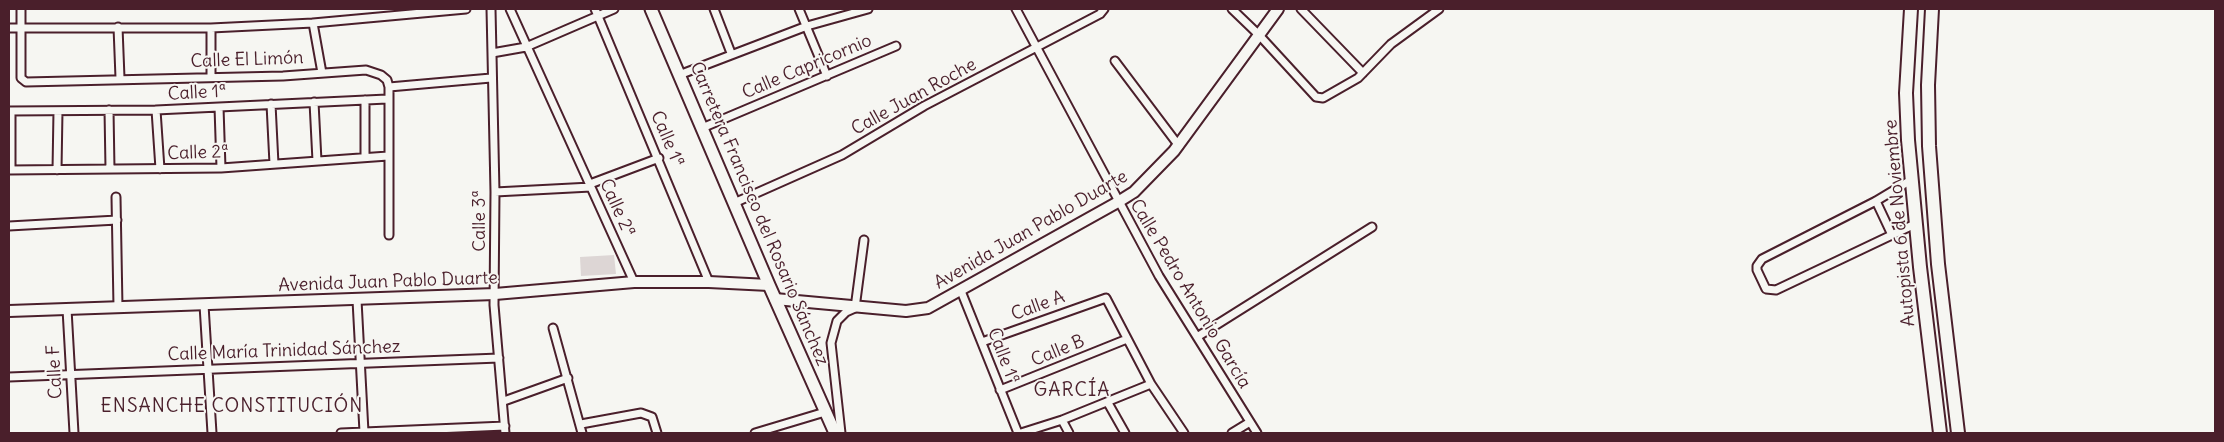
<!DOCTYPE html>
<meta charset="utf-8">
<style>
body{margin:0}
#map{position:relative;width:2224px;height:442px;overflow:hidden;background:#f6f6f2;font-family:Delius,sans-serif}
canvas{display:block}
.frame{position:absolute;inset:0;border:10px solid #4a1f2b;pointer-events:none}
</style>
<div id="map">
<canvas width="2224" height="442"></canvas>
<div class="frame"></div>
</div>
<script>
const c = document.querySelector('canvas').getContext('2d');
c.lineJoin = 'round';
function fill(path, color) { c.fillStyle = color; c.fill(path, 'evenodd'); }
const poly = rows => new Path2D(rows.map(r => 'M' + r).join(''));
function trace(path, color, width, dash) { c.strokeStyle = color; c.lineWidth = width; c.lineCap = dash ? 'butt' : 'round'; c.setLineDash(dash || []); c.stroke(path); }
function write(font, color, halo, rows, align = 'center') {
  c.font = font + ' Delius,sans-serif'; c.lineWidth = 4; c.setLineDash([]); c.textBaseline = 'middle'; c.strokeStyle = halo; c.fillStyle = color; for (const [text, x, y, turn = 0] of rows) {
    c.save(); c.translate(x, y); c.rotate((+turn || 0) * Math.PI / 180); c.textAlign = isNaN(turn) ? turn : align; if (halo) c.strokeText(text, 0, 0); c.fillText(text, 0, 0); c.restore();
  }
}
const green = poly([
 [614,255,616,274,581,276,580,257]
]);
const street = poly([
 [21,9,21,78,26,82,283,76,366,70,381,75,387,80,389,87,389,235],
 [491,9,495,192,494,305,505,433],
 [510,9,634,282],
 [595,9,709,282],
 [714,9,731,53],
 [799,9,827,76],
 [1016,9,1159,276,1257,433],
 [1232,9,1259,35,1316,97,1323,98,1358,78,1391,44,1439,9],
 [1301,9,1363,73],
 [313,23,322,73],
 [118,27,120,78],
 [9,28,211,28,313,23,466,9],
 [492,53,526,47,614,9],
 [1115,61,1179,146],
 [679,75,807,26,868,9],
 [211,77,211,28],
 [389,87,491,78],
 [365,100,365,157],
 [314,102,317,161],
 [271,104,274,164],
 [219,107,221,168],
 [109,110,110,169],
 [156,110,160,169],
 [9,111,156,110,387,99],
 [702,128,896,46],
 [9,170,221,168,388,156],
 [11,170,11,111],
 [57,170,58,111],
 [1911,180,1876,201,1762,259,1757,266,1757,270,1766,289,1776,290,1915,224],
 [590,184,659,158],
 [495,192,591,187],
 [116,197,118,307],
 [1876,201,1892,235],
 [734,203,842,155,924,106,1100,14,1104,9],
 [9,226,117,220],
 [961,291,1018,433],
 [357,300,364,432],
 [204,305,212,433],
 [67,309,74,433],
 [553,328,582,433],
 [1197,337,1372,227],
 [982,342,1106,298,1151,384,1184,433],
 [9,377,499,358],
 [1000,390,1127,339],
 [504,401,568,378],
 [1108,403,1125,433],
 [1062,420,1069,433],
 [581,424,641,413,652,417,657,433],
 [341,433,505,426],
 [755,433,825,412],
 [841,433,831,343,837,321,846,312,855,308,864,240],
 [1021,433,1062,420,1151,384],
 [1232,433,1250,422]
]);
const secondary = poly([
 [775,299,906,311,928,308,1118,202,1134,192,1174,151,1278,9],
 [9,311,495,294,634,282,709,282,769,285]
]);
const primary = poly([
 [651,9,769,285,835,433]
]);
const highway = poly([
 [1911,9,1906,93,1908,140,1920,267,1940,433],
 [1932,9,1928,85,1929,146,1938,264,1958,433]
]);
const streetNames = [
 ["Calle El Limón",247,60,-2],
 ["Calle Capricornio",807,67,-23],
 ["Calle 1ª",197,93,-3],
 ["Calle Juan Roche",914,97,-29],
 ["Calle 1ª",667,139,67],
 ["Calle 2ª",198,153,-2],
 ["Calle 2ª",617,208,66],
 ["Carretera Francisco del Rosario Sánchez",759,214,67],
 ["Calle 3ª",480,221,-90],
 ["Autopista 6 de Noviembre",1900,223,-95],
 ["Avenida Juan Pablo Duarte",1031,230,-30],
 ["Avenida Juan Pablo Duarte",388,282,-2],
 ["Calle Pedro Antonio García",1190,294,59],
 ["Calle A",1038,306,-20],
 ["Calle María Trinidad Sánchez",284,351,-2],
 ["Calle B",1058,351,-22],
 ["Calle 1ª",1003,356,69],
 ["Calle F",55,372,-93]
];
const neighbourhoodNames = [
 ["GARCÍA",1072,391],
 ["ENSANCHE CONSTITUCIÓN",232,407]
];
fill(green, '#ddd6d5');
trace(street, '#4a1f2b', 11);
trace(secondary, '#4a1f2b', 14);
trace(primary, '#4a1f2b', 15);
trace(highway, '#4a1f2b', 16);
trace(street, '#f6f6f2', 7);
trace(secondary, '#f6f6f2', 10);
trace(primary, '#f6f6f2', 11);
trace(highway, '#f6f6f2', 12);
write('18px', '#4a1f2b', '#f6f6f2', streetNames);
c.letterSpacing = '1px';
write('19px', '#4a1f2b', '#f6f6f2', neighbourhoodNames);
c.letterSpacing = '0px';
</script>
